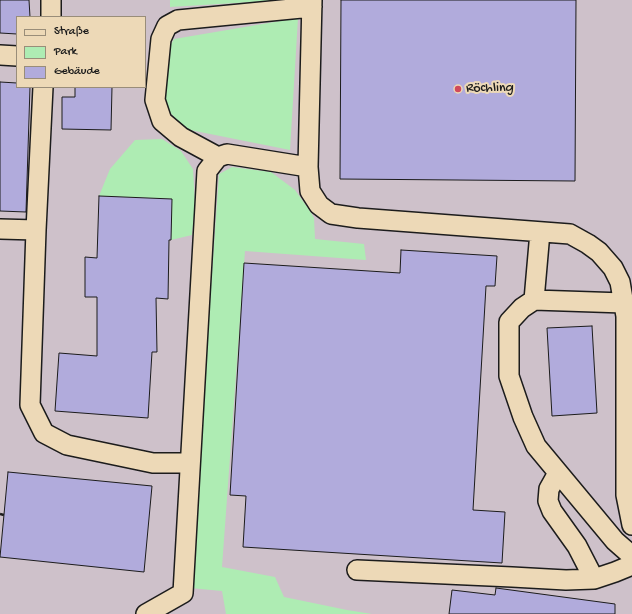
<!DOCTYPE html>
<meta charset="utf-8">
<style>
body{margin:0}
#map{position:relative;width:632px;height:614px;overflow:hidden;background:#dbcbc2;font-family:"Gochi Hand",sans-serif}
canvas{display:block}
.legend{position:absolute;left:16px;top:16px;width:130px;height:72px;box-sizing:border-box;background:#edd9b7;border:1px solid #998d79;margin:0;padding:5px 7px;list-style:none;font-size:12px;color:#1c1c1c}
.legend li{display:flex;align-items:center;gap:8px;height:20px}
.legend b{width:20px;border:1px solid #998d79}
</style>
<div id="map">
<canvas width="632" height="614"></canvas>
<ul class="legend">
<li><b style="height:5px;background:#edd9b7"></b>Straße</li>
<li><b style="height:11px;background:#aeecb3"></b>Park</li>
<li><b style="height:11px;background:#b1abdc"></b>Gebäude</li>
</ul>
</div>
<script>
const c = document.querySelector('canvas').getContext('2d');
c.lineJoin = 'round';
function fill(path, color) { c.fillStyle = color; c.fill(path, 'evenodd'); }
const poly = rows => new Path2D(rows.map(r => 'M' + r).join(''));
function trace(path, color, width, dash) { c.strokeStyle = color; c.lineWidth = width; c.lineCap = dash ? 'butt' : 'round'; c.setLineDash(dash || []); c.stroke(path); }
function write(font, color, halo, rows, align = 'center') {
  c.font = font + ' "Gochi Hand",sans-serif'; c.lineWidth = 4; c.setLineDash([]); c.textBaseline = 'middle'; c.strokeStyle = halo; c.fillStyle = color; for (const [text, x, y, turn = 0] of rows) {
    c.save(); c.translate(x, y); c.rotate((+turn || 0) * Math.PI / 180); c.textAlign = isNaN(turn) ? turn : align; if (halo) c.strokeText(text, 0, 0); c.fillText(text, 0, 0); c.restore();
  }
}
const built = poly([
 [0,0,632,0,632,614,0,614],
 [17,17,145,17,145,87,17,87]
]);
const green = poly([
 [170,0,285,0,170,7],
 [298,18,290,150,185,129,166,108,164,57,174,39],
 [162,139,181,151,193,169,195,204,192,235,171,240,172,199,99,196,110,169,135,140],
 [232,167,271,172,295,190,310,211,314,218,315,239,364,244,366,260,245,251,222,567,275,577,284,597,347,610,372,614,226,614,222,591,190,588,219,174]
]);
const building = poly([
 [0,0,29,0,30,17,17,17,17,34,0,33,0,0],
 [341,0,576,0,575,181,340,179,341,0],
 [0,82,17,83,17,87,30,87,26,212,0,211,0,82],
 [75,87,112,87,111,130,62,129,62,97,75,97,75,87],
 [99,196,172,199,171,240,169,240,168,299,156,298,157,352,152,352,148,418,55,411,59,353,97,356,97,297,85,297,85,257,97,258,99,196],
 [401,250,497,256,495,286,486,286,473,510,505,512,502,563,243,547,246,496,230,495,244,263,400,273,401,250],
 [592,326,597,413,552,416,547,328,592,326],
 [8,472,152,486,144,572,0,557,8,472],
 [496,588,615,604,615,614,449,614,452,590,495,595,496,588]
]);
const path = poly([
 [0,514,4,515]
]);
const minor = poly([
 [312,0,308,167,310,191,319,205,331,214,358,218,570,234,588,244,599,252,613,268,620,282,626,316,626,495,632,525],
 [51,17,51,0],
 [0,55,17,56],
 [43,87,36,230,30,405,44,433,67,445,153,463,190,463],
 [308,167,227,154,218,157,181,137,162,121,155,100,161,39,167,26,178,20,312,7],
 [0,229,36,230],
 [534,300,540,232],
 [624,303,534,300,522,308,509,322,509,376,523,417,536,446,615,541,632,556],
 [558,473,549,489,548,501,552,511,577,546,594,579],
 [357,570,512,577,566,580,594,579,615,572,632,565],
 [146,614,183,593,207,171,218,157]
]);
const markers = [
 [458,89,4,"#d1495b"]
];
const poiNames = [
 ["Röchling",466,89]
];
fill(built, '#cec1ca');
fill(green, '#aeecb3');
fill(building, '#b1abdc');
trace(building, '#1c1c1c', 1);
trace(minor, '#1c1c1c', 22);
trace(path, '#1c1c1c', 2.5, [4, 3]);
trace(minor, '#edd9b7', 19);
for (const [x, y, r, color] of markers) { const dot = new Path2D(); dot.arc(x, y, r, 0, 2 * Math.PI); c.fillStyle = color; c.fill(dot); trace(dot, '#edd9b7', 1.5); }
write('14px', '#1c1c1c', '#edd9b7', poiNames, 'left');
</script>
